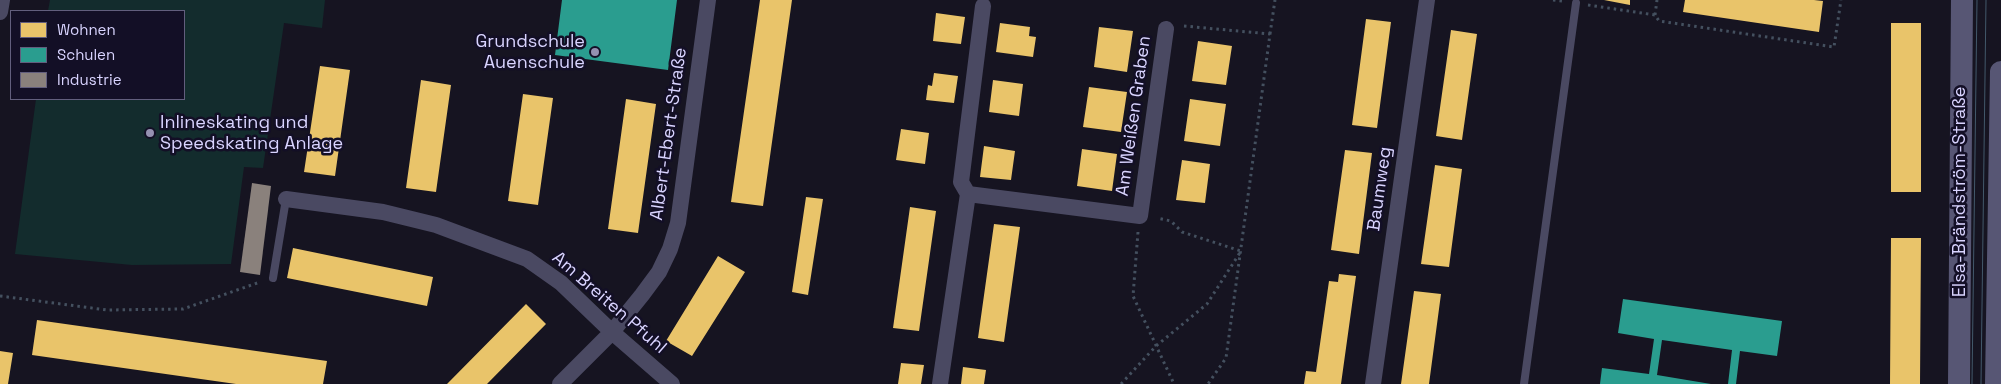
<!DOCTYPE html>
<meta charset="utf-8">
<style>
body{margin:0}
#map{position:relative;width:2001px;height:384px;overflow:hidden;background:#161421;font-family:"Space Grotesk",sans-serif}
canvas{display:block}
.legend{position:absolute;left:10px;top:10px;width:175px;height:90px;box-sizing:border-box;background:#130f26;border:1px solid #625e7d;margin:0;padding:6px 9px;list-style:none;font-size:15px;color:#d9d4ff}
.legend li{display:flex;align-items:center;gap:10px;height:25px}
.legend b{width:25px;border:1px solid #625e7d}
</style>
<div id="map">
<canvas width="2001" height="384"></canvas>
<ul class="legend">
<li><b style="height:14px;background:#e9c46a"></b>Wohnen</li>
<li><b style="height:14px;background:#2a9d8f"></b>Schulen</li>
<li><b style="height:14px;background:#8a817c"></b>Industrie</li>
</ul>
</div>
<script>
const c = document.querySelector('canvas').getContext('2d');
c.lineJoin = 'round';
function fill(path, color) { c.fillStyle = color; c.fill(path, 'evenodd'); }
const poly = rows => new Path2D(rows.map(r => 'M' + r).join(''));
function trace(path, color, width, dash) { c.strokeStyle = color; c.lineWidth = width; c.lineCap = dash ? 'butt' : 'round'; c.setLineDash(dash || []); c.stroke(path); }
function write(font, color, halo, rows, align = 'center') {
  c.font = font + ' "Space Grotesk",sans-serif'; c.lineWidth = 5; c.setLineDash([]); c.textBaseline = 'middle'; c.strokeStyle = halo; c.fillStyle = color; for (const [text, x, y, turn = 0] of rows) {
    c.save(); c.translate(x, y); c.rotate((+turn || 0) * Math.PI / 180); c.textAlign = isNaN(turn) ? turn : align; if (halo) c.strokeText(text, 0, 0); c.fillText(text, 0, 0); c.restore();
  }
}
const green = poly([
 [50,0,325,0,322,28,284,23,263,168,244,167,231,264,132,265,15,254,36,99,184,99,184,11,48,11]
]);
const homes = poly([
 [760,0,792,0,763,206,731,202],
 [1604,0,1630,0,1630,5],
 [1685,0,1814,0,1823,1,1819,32,1683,12],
 [936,13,965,17,961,44,933,41],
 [1366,19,1391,22,1377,128,1352,125],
 [1000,23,1030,27,1029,36,1036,37,1033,57,996,52],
 [1891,23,1921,23,1921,192,1891,192],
 [1099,27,1133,31,1127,72,1094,67],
 [1451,30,1477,34,1462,140,1436,136],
 [1198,41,1232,46,1226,85,1192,81],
 [320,66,350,70,335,176,304,172],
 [934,73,958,76,954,103,926,100,928,85,932,86],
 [421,80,451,85,436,192,406,188],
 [993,80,1023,84,1019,116,989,112],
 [1089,87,1127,92,1121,132,1083,127],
 [523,94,553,98,538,205,508,201],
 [626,99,656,104,638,233,608,229],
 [1190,99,1226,104,1220,146,1184,141],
 [901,129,929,133,925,164,896,160],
 [984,146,1015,151,1011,180,980,177],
 [1082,149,1117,154,1112,191,1077,186],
 [1345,150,1372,153,1359,254,1331,250],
 [1182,160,1210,164,1205,203,1176,200],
 [1435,165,1462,169,1449,267,1421,264],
 [806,197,823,199,808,295,792,292],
 [910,207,936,211,919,331,893,328],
 [994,224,1020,227,1004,342,978,338],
 [1891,238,1921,238,1920,384,1890,384],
 [293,248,433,277,427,306,287,278],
 [718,256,745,272,692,356,666,341],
 [1339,274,1356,276,1341,384,1304,384,1306,371,1316,372,1329,281,1338,282],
 [1414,291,1441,294,1429,384,1401,384],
 [526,304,546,324,487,384,447,384],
 [37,320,327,361,323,384,236,384,32,355],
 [0,351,13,353,8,384,0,384],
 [901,363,924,365,921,384,898,384],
 [963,367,986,370,984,384,961,384]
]);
const schools = poly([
 [562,0,677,0,668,70,555,55],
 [1623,299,1782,321,1777,356,1740,351,1736,384,1728,384,1732,350,1662,340,1657,375,1711,384,1600,384,1602,368,1649,374,1654,339,1618,333]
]);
const industry = poly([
 [252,183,271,186,260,275,240,272]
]);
const path = poly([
 [1553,0,1562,1],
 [1588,5,1655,15,1659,21,1834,47,1841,0],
 [1655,15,1657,0],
 [1184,26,1270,34,1226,358,1208,384],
 [1270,34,1275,0],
 [1138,232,1133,296,1174,384],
 [0,296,107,310,183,309,260,282],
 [1121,384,1156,346,1207,304,1241,251,1182,232,1171,221,1157,218]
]);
const lane = poly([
 [273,278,286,199],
 [1524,384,1576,3]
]);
const street = poly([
 [0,12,2,0],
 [968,194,1140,216,1166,29],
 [286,199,383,212,436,225,527,259,561,283,612,332,672,384],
 [560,384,612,332,642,295,659,272,670,249,678,223,708,0],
 [940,384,968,194,961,182,983,6],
 [1373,384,1427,0]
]);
const secondary = poly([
 [1959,384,1962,0],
 [1996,384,2001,72]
]);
const tram = poly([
 [1972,384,1977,0],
 [1981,384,1986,0]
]);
const markers = [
 [595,52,5,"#9591b1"],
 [150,133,5,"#9591b1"]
];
const poiNames = [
 ["Grundschule",585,42],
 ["Auenschule",585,63],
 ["Inlineskating und",160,123,"left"],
 ["Speedskating Anlage",160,144,"left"]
];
const streetNames = [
 ["Am Weißen Graben",1134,116,-82],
 ["Albert-Ebert-Straße",669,134,-82],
 ["Baumweg",1380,189,-82],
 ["Elsa-Brändström-Straße",1960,192,-90],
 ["Am Breiten Pfuhl",609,303,41]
];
fill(green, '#132c2d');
fill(homes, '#e9c46a');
fill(schools, '#2a9d8f');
fill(industry, '#8a817c');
trace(path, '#44505f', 3, [2.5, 4]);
trace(lane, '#4a4962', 8);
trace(street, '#4a4962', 16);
trace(secondary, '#575674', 22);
trace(tram, '#43596b', 1);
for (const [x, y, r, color] of markers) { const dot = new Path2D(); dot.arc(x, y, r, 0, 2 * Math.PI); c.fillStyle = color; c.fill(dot); trace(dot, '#130f26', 2); }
write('18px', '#d9d4ff', '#130f26', poiNames, 'right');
write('18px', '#d9d4ff', '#130f26', streetNames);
</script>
